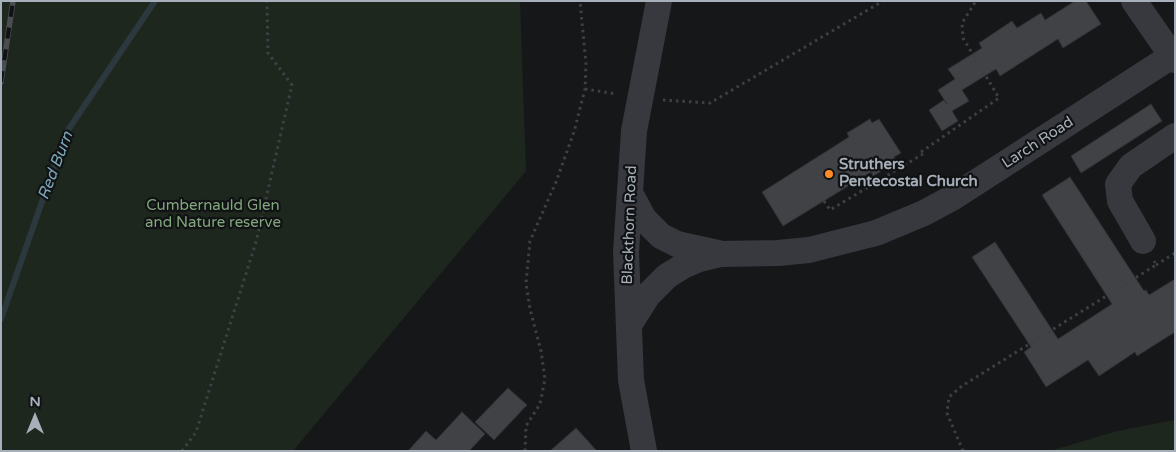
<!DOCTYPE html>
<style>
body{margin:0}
#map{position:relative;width:1176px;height:452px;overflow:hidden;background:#161719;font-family:"Varela Round",sans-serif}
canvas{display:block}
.frame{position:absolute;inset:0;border:2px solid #a7b0ba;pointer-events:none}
.north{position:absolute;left:10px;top:392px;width:50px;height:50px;-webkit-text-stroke:4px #111214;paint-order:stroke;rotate:0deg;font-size:14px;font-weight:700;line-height:20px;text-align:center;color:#a7b0ba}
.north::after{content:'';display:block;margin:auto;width:18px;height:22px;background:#a7b0ba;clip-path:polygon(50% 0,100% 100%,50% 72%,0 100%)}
</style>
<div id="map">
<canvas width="1176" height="452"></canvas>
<div class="frame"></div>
<div class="north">N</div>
</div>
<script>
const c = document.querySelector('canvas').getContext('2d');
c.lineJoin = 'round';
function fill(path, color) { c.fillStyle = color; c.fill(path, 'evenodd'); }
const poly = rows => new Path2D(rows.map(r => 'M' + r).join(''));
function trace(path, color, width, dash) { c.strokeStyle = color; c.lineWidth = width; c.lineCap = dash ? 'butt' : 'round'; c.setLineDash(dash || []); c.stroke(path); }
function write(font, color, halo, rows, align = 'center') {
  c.font = font + ' "Varela Round",sans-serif'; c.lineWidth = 4.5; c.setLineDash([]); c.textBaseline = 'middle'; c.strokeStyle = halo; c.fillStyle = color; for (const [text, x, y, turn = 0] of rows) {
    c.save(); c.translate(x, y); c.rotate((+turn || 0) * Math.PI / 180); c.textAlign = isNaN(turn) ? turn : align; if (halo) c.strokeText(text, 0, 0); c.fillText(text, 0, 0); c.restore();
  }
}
const green = poly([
 [1,1,520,1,526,171,293,451,1,451],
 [1175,420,1175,451,1050,451,1117,431]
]);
const stream = poly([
 [1,319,66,133,155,1]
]);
const building = poly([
 [1075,1,1086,1,1101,24,1063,48,1058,39,1000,76,996,69,962,90,969,101,952,111,958,121,942,131,929,110,944,100,947,104,938,90,955,79,948,69,982,48,979,43,1012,21,1017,28,1041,13,1045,20,1075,1],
 [1151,104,1162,121,1081,173,1071,156,1151,104],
 [870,119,872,123,879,119,901,153,894,157,897,162,873,176,871,172,783,226,762,192,849,137,847,133,870,119],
 [1070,177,1144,291,1146,290,1149,295,1175,279,1175,332,1137,356,1135,352,1099,376,1088,360,1046,387,1024,352,1031,347,972,257,995,242,1058,339,1112,304,1042,195,1070,177],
 [508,388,527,405,494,440,475,422,508,388],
 [462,412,485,434,469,451,408,451,426,431,436,440,462,412],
 [576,428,597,451,550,451,576,428]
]);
const path = poly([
 [585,89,617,94],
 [663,100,710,103,883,1],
 [921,152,999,98,963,38,962,23,976,1],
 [824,201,830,210,923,154],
 [1156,265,1175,253],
 [182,451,196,432,256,242,292,85,268,53,267,1],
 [525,451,526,426,540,404,545,379,541,351,530,309,526,283,530,241,556,182,574,132,585,89,586,64,580,1],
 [963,451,947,413,949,397,962,386,1156,265,1154,261]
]);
const minor = poly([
 [1134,1,1175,60],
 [634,131,626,252,631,380,644,451],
 [630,193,644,219,661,236,677,244,718,253],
 [1143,241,1120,201,1118,184,1131,166,1175,136],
 [629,325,648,295,667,276,685,265,699,259,720,254,778,253,809,250,876,233,924,213,952,198,1175,54]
]);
const rail = poly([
 [1,82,13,1]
]);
const minorBridge = poly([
 [634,131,659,1]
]);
const markers = [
 [829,174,5,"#ff8c28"]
];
const streetNames = [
 ["Larch Road",1038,143,-33],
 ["Blackthorn Road",630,225,-88]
];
const poiNames = [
 ["Struthers",839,165],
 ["Pentecostal Church",839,182]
];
const parkNames = [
 ["Cumbernauld Glen",213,206],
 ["and Nature reserve",213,223]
];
const waterNames = [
 ["Red Burn",56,166,-69]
];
fill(green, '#1e271e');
trace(stream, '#2b393e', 6);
fill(building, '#404246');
trace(building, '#303135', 1);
trace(path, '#3d4145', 3, [2.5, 4]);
trace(minor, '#37393e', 26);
trace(rail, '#4a4e53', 5.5);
trace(rail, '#111214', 4, [11]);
trace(minorBridge, '#37393e', 26);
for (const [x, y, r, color] of markers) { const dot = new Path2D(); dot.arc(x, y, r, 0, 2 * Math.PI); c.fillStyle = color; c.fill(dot); trace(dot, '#111214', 2); }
write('15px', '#a7b0ba', '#111214', streetNames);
write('bold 15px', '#a7b0ba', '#111214', poiNames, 'left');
write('15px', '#82a67d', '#111214', parkNames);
write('italic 16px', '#7ca7b7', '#111214', waterNames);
</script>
